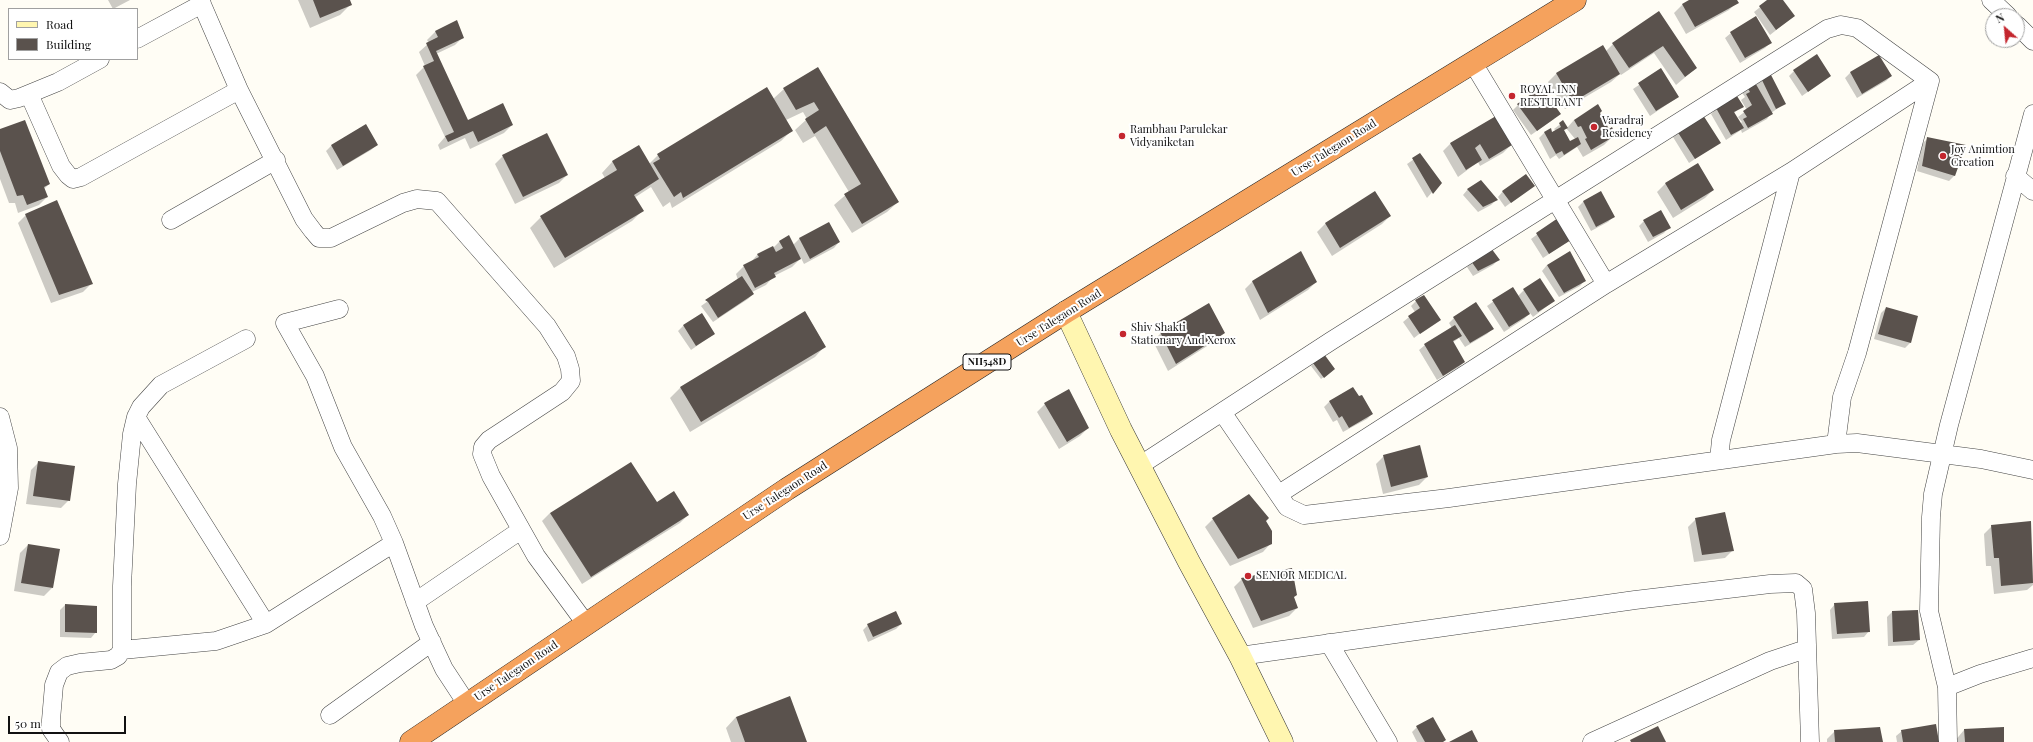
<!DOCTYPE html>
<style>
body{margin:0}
#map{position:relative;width:2033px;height:742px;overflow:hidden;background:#fffdf5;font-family:"Playfair Display",serif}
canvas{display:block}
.legend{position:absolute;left:8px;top:8px;width:130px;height:52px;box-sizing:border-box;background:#fff;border:1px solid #a0a0a0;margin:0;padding:5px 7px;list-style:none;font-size:12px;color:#111}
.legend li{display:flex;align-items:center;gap:8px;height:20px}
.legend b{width:20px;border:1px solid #a0a0a0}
.north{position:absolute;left:1985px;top:8px;width:40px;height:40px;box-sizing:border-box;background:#fff;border:1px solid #a0a0a0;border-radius:50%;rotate:333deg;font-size:11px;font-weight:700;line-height:16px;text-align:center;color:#111}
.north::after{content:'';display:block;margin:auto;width:14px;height:18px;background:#c4262e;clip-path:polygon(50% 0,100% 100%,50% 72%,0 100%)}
.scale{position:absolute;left:8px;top:716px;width:118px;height:18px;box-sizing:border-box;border:2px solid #111;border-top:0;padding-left:5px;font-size:12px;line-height:14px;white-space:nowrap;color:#111;-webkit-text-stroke:3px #fff;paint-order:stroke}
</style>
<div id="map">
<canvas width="2033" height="742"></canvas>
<ul class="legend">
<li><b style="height:5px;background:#fff6b0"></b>Road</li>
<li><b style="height:11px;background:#5a524d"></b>Building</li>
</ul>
<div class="north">N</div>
<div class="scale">50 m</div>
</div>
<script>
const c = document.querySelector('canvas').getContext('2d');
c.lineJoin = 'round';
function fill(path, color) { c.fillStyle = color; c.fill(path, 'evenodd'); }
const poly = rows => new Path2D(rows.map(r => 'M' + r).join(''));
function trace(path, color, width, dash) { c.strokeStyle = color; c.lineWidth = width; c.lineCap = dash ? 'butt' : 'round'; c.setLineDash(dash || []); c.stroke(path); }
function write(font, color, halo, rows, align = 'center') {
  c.font = font + ' "Playfair Display",serif'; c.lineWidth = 4; c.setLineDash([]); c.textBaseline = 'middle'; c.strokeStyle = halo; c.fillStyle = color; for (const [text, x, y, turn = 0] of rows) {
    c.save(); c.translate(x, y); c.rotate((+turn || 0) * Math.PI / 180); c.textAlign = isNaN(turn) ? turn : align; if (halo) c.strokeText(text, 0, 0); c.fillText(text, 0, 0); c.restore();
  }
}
const shadow = poly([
 [108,0,130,0,113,9],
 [298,0,348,0,350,5,340,15,310,28],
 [1691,0,1736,0,1737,2,1729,10,1686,34,1674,13,1682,5],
 [1769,0,1782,0,1794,16,1770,35,1754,12],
 [1658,13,1696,68,1676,85,1654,53,1621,75,1620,74,1611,82,1565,109,1548,82,1556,74,1603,46,1606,51,1613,44],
 [1756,18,1771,42,1765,48,1740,63,1725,38,1731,33],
 [456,22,463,37,455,45,436,54,467,121,512,125,504,133,470,149,465,138,440,150,438,145,445,137,416,75,425,66,419,52,429,43,427,40,435,32],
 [1879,56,1891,76,1886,81,1857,98,1845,78,1850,73],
 [818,68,898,202,887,212,852,233,834,205,849,192,815,136,803,143,795,130,807,119,803,112,786,120,792,130,781,141,672,208,670,202,663,207,651,187,634,198,642,211,632,221,554,268,530,228,541,217,605,178,602,173,612,162,638,146,649,164,658,155,773,99,784,89],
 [1661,70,1678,97,1650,116,1633,89],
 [1794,71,1830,76,1802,96,1789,76],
 [1762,79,1784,104,1771,113,1767,119,1742,133,1741,130,1726,140,1711,114,1716,109,1742,106,1734,113,1740,124,1742,122,1738,117,1747,110,1741,100,1745,97,1740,90,1755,86],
 [1518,105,1554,119,1531,135,1513,110],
 [1599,113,1608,130,1613,131,1610,134,1612,137,1604,145,1583,157,1577,147,1559,159,1556,155,1550,159,1539,138,1544,133,1550,130,1552,133,1556,131,1554,129,1563,122,1567,128,1574,120],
 [1566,128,1576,140,1570,143,1563,131],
 [1495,118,1511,145,1503,153,1480,166,1478,162,1458,177,1443,151,1451,143],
 [365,126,377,145,371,150,337,170,326,151,331,146],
 [0,130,49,184,44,189,47,197,39,205,18,213,15,203,9,203,0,179],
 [1678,132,1720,142,1689,163,1673,137],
 [1927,139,1964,146,1954,176,1949,181,1917,171,1922,144],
 [1420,155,1440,183,1427,198,1407,164],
 [503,156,567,175,559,183,515,204,495,164],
 [1698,165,1713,190,1705,198,1673,218,1657,192,1665,184],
 [1533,186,1505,207,1498,197,1503,191],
 [1468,189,1496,200,1491,205,1478,212,1463,195],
 [1375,193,1390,216,1382,224,1332,256,1317,232,1325,224],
 [1601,193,1613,217,1608,222,1591,231,1578,207,1583,202],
 [26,215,91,284,83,292,51,303,18,223],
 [1558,219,1570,240,1543,258,1531,239],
 [1644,221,1669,227,1664,233,1648,242,1639,226],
 [829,223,839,242,834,248,804,264,801,258,792,267,774,276,766,285,752,292,753,294,748,299,713,322,701,306,738,280,736,274,744,266,750,263,758,254,773,248,779,242,789,237,793,245,799,239],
 [1498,260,1493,265,1473,276,1467,267,1472,262],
 [1547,265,1585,280,1580,286,1559,297,1542,271],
 [1253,281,1316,282,1308,290,1260,320,1245,289],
 [1512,288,1518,296,1524,290,1554,301,1533,317,1530,313,1524,319,1504,332,1487,306],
 [1416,301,1439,319,1414,338,1403,322,1415,312,1411,306],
 [1886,308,1917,317,1910,343,1905,348,1874,339,1881,313],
 [805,312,825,346,815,357,690,432,670,398,680,388],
 [1454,318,1492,329,1487,334,1465,347,1459,338,1452,343,1464,362,1459,367,1437,380,1419,350,1425,345,1452,328,1449,323],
 [683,326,714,334,691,350,678,331],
 [1161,333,1224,333,1215,341,1168,371,1153,341],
 [1324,356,1332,371,1321,379,1311,366],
 [1359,398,1372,414,1367,419,1343,432,1337,420,1333,422,1324,407,1329,402],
 [1045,404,1088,428,1080,436,1059,449,1037,412],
 [1384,456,1427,477,1419,485,1383,494,1376,464],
 [39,462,69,500,61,508,26,504,31,470],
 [656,504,688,515,680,523,582,584,542,521,550,513],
 [1213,519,1264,521,1271,543,1263,552,1230,566,1205,527],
 [1696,519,1733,550,1725,558,1694,562,1688,527],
 [2030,522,2033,585,2027,590,1994,594,1991,566,1986,566,1984,534,1992,526],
 [28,545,52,588,44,596,14,591,20,553],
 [1242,579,1293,598,1297,608,1289,616,1253,628,1234,587],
 [1835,604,1869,631,1864,637,1832,639,1830,610],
 [65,605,96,632,91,638,60,637,60,610],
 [1892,612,1919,640,1913,645,1888,646,1887,617],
 [901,624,896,629,868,642,863,630,868,625],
 [736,717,806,742,731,742,726,728],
 [1417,727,1442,742,1417,742,1412,732],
 [1964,730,2003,742,1954,742],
 [1835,731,1882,742,1827,742,1827,739],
 [1902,731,1938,742,1897,742,1896,736]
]);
const building = poly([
 [313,0,350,0,352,5,320,18],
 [1689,0,1737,0,1739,3,1695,27,1682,4],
 [1767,0,1783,0,1795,16,1776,30,1759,6],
 [1659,11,1697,68,1685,77,1663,46,1629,68,1612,43],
 [1756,16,1772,43,1745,58,1730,32],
 [457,20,464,38,436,51,468,120,503,103,513,125,478,142,473,131,448,142,445,136,454,132,423,66,434,61,426,43,438,37,435,31],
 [1603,45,1620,74,1573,102,1556,73],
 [1817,54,1831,76,1808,92,1793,70],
 [1879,55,1892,76,1862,94,1850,72],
 [818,67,899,202,862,224,844,194,861,184,826,126,814,134,805,119,819,110,814,102,796,110,783,88],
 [1661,68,1679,97,1656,111,1638,83],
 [1770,73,1786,104,1776,109,1761,78],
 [1753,79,1773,114,1748,128,1743,119,1747,117,1743,111,1752,105,1746,94,1750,92,1745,84],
 [767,87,793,131,683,198,681,192,674,197,653,163,660,159,657,154],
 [1541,87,1561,114,1537,131,1517,104],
 [1737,96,1744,107,1734,112,1744,128,1731,135,1716,108],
 [1598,104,1602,111,1600,113,1609,129,1612,127,1614,132,1611,133,1613,137,1591,150,1585,139,1587,138,1581,126,1578,127,1574,120],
 [1703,115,1721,143,1695,159,1677,131],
 [1496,116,1512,145,1489,159,1480,144,1475,148,1482,160,1466,170,1450,143],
 [25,120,50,184,44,187,48,197,27,205,23,195,17,196,0,151,0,129],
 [1563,120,1568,128,1564,130,1570,141,1578,137,1581,144,1564,155,1562,151,1556,154,1544,132,1551,128,1552,132,1561,127,1559,123],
 [366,124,378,145,343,166,331,145],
 [547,133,568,175,523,197,502,155],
 [1927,137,1966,145,1955,176,1922,166],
 [639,145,659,179,634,195,644,211,565,258,540,216,617,170,612,161],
 [1420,153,1442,183,1433,194,1412,158],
 [1698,163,1714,190,1681,210,1665,183],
 [1526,174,1535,186,1511,203,1502,191],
 [1481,180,1498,200,1483,207,1467,189],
 [1375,191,1391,216,1340,248,1325,223],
 [1601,191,1615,217,1596,227,1583,201],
 [57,200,93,284,59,295,25,214],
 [1661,210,1671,228,1653,237,1643,220],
 [1558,218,1571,240,1549,254,1536,233],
 [829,222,840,242,810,259,799,238],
 [789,235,801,259,774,273,776,277,755,288,743,265,759,257,757,254,773,246,776,252,783,248,779,241],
 [1491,248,1500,260,1478,271,1471,261],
 [1301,251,1317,282,1268,313,1252,281],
 [1570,251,1586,281,1564,293,1547,265],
 [742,276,754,294,718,318,708,302,705,300],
 [1540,278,1555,301,1538,312,1523,289],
 [1513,287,1530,314,1509,327,1492,300],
 [1424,295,1441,320,1420,334,1408,316,1420,308,1415,300],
 [1476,302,1494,329,1470,343,1453,317],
 [1209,303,1225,333,1176,364,1160,332],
 [1886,307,1918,316,1911,343,1878,334],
 [805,311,826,347,701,422,680,387],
 [702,313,715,334,696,346,683,325],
 [1455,325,1462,336,1453,341,1465,362,1443,376,1424,344],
 [1324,354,1335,369,1324,378,1313,363],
 [1353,387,1359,396,1362,395,1373,414,1349,428,1342,416,1339,418,1329,401],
 [1069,389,1089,428,1067,442,1044,403],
 [1420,445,1428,477,1391,487,1383,455],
 [38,461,75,466,70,501,33,496],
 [631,462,657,502,674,491,689,515,591,577,550,513],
 [1249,494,1269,518,1266,521,1272,531,1272,544,1238,559,1212,518],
 [1725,512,1734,551,1702,555,1695,518],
 [2031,521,2033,583,2001,586,1999,558,1994,558,1991,525],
 [28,544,60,549,53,588,21,583],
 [1292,568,1297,595,1294,597,1298,608,1261,621,1241,578],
 [1868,601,1870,632,1837,634,1834,603],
 [65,604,97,606,97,633,65,632],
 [1918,610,1920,640,1893,642,1892,611],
 [896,611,902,624,873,637,867,624],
 [790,696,807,742,745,742,736,717],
 [1433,717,1446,740,1443,742,1425,742,1416,726],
 [1936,724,1939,742,1903,742,1901,730],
 [1658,726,1666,742,1631,742,1630,740],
 [1880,727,1883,742,1835,742,1834,730],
 [2004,727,2004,742,1965,742,1964,729],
 [1472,730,1478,742,1449,742]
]);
const street = poly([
 [200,0,239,90,304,219,313,231,319,238,331,238,403,203,417,199,437,201,547,326,566,356,570,369,571,381,562,392,489,440,483,447,482,454,491,476,536,556,586,624],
 [1991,0,2008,16],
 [2017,25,2033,41],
 [137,39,202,4],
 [1473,63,1606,284],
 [0,92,10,100,19,98,58,82,100,59],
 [29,94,61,166,68,175,73,179,81,177,239,90],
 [2015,176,2033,191],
 [171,220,276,160],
 [339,309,285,323,315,376,343,447,382,516,394,543,424,626,444,669,467,704],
 [1222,412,1287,507,1304,515,1449,498,1836,444,1857,443,1981,459,2033,470],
 [0,417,8,448,9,488,0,536],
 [136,417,266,624],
 [1719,460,1721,440,1791,172],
 [1139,466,1331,341,1827,29,1841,25,1857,28,1930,81,1857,353,1842,397,1836,444],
 [1279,494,1606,284,1791,172,1930,81],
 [415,602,521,530],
 [1329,643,1388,742],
 [122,650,216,641,266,624,394,543],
 [1240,656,1635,600,1770,584,1796,583,1803,589,1806,613,1810,742],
 [1947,687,1980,674,2033,658],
 [330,715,432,642],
 [60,742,51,729,51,720,54,685,59,672,67,666,80,663,111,660,118,656,122,650,122,586,127,484,132,434,136,417,141,407,161,385,246,339],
 [1592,742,1770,661,1806,649],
 [1948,742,1947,687,1929,611,1931,517,1933,494,1949,425,2033,114]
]);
const secondary = poly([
 [1066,312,1121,430,1189,562,1240,656,1282,742]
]);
const highway = poly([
 [411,742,787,489,1066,312,1575,0]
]);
const markers = [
 [1512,96,4,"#c4262e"],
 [1594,127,4,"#c4262e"],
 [1122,136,4,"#c4262e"],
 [1943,156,4,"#c4262e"],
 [1123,334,4,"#c4262e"],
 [1248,576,4,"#c4262e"]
];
const shields = [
 [987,362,48]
];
const shieldNames = [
 ["NH548D",987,362]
];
const poiNames = [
 ["ROYAL INN",1520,90],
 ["RESTURANT",1520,103],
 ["Varadraj",1602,121],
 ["Residency",1602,134],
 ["Rambhau Parulekar",1130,130],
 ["Vidyaniketan",1130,143],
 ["Joy Animtion",1951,150],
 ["Creation",1951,163],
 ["Shiv Shakti",1131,328],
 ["Stationary And Xerox",1131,341],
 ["SENIOR MEDICAL",1256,576]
];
const streetNames = [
 ["Urse Talegaon Road",1334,148,-32],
 ["Urse Talegaon Road",1059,318,-32],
 ["Urse Talegaon Road",785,491,-33],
 ["Urse Talegaon Road",516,671,-34]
];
fill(shadow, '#0003');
fill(building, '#5a524d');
trace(street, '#444', 19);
trace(secondary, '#333', 23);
trace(highway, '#222', 23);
trace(street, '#fff', 18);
trace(secondary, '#fff6b0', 22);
trace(highway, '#f5a25d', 22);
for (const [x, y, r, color] of markers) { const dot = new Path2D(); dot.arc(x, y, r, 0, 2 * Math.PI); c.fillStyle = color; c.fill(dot); trace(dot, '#fff', 1.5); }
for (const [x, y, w] of shields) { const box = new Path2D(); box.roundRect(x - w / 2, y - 8, w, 16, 3); c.fillStyle = '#fff'; c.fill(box); trace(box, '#111', 1); }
write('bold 10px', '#111', null, shieldNames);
write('11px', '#111', '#fff', poiNames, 'left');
write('11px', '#111', '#fff', streetNames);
</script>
